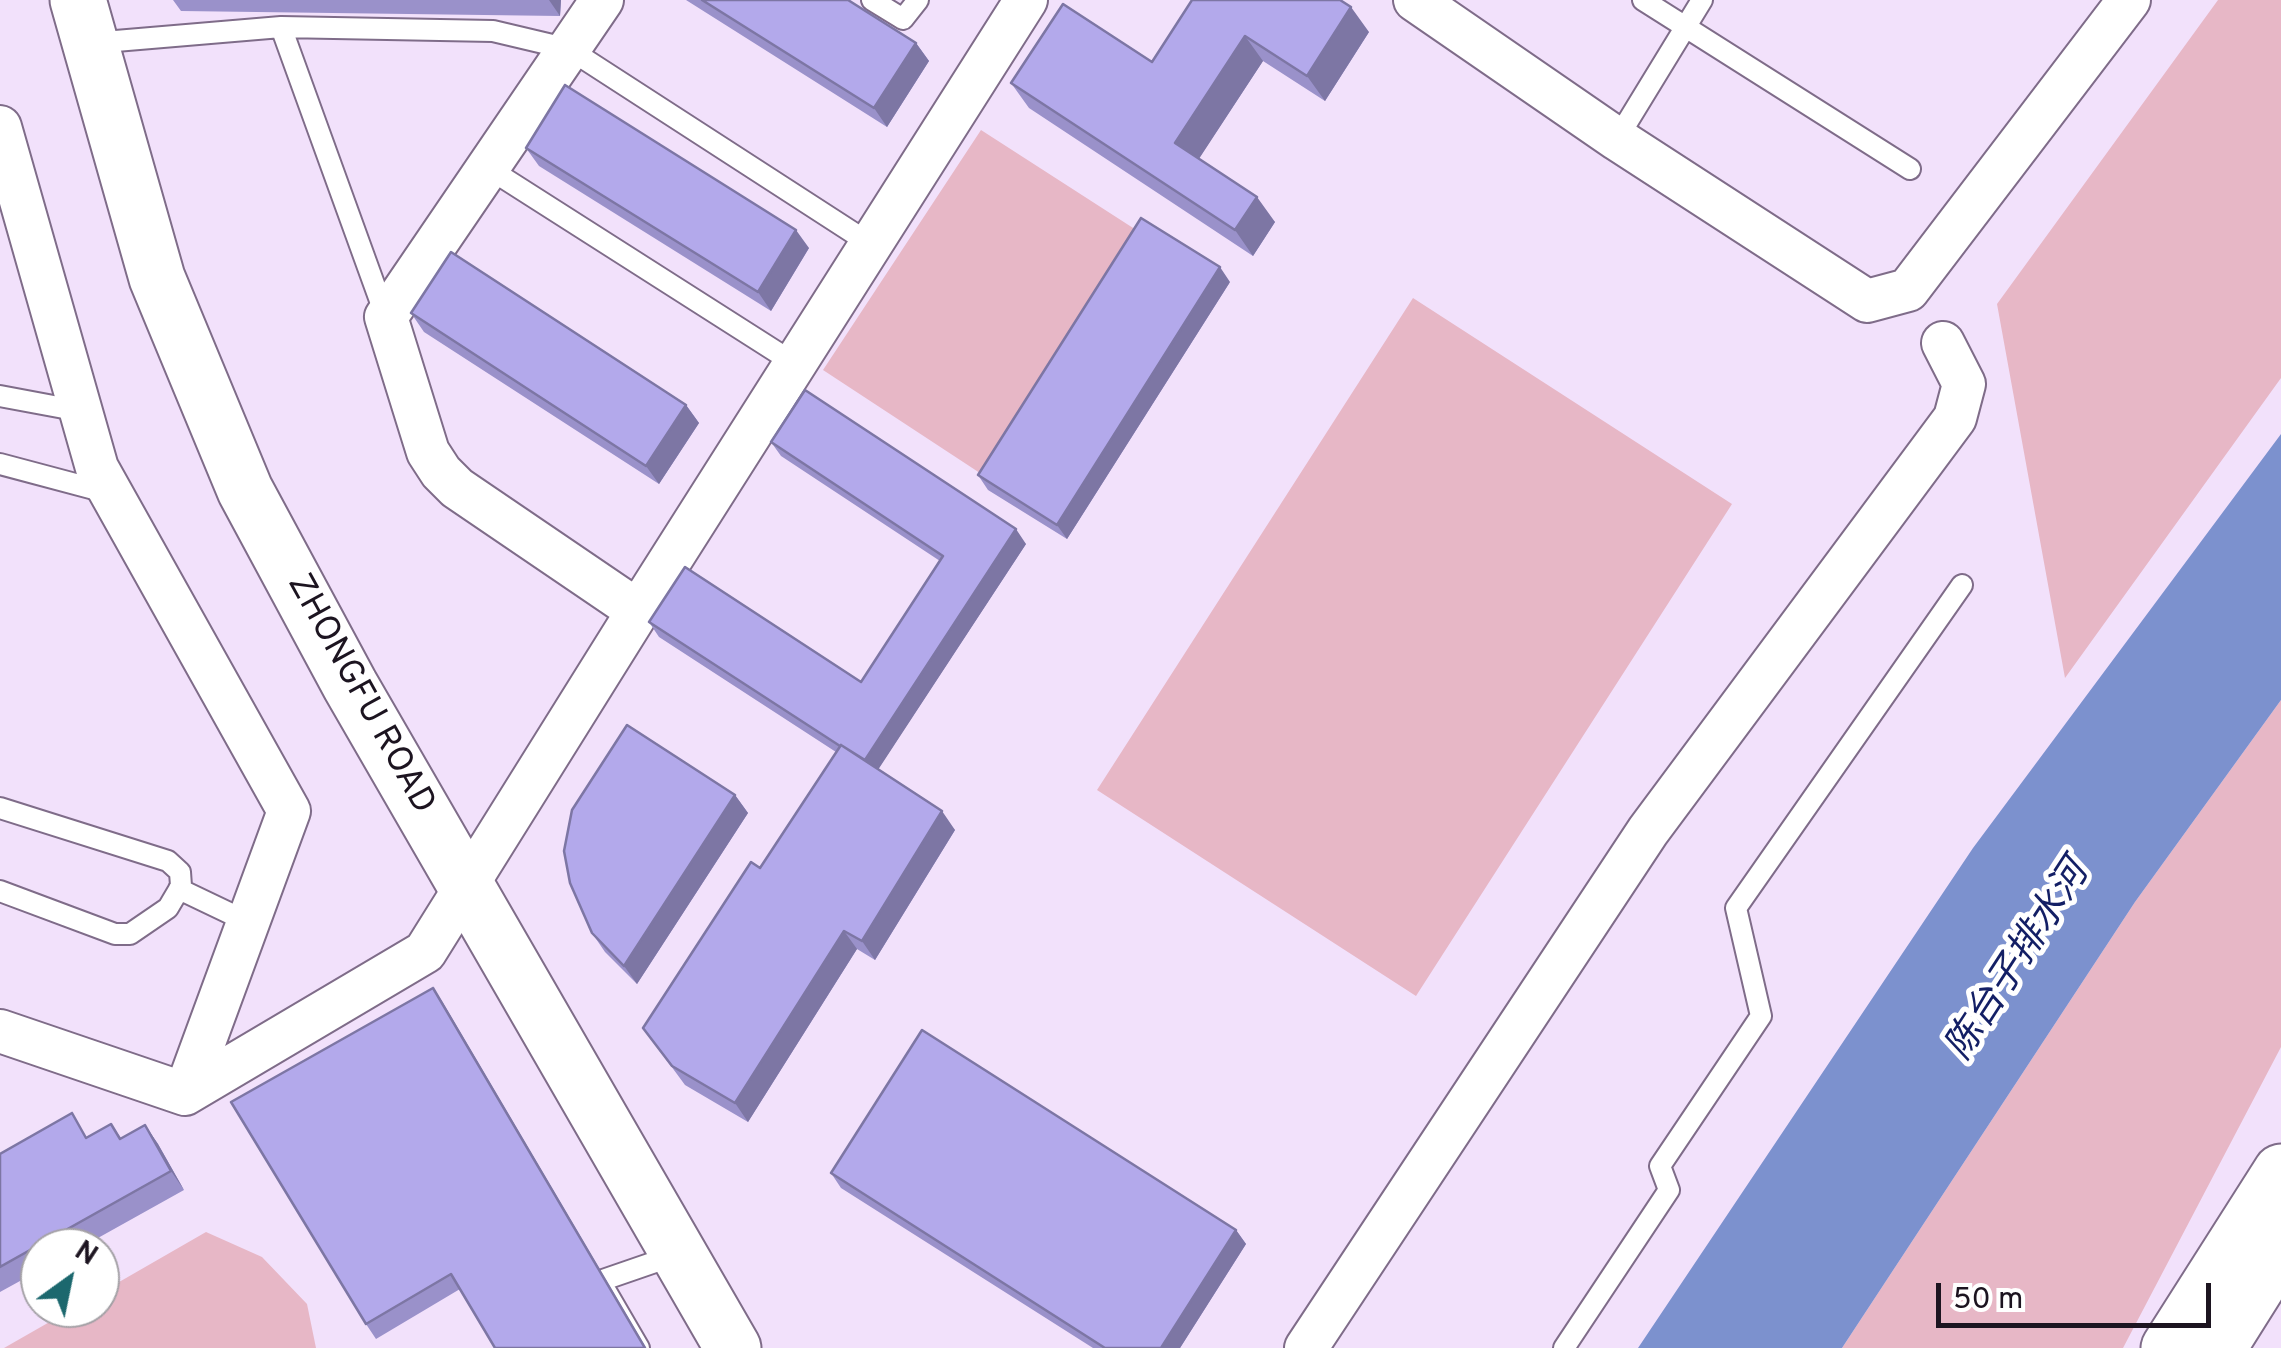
<!DOCTYPE html>
<meta charset="utf-8">
<style>
body{margin:0}
#map{position:relative;width:2281px;height:1348px;overflow:hidden;background:#f2e1fb;font-family:Overpass,sans-serif}
canvas{display:block}
.north{position:absolute;left:20px;top:1228px;width:100px;height:100px;box-sizing:border-box;background:#fff;border:2px solid #a4a1a6;border-radius:50%;rotate:33deg;font-size:28px;font-weight:700;line-height:40px;text-align:center;color:#1c1420}
.north::after{content:'';display:block;margin:auto;width:35px;height:45px;background:#1c686e;clip-path:polygon(50% 0,100% 100%,50% 72%,0 100%)}
.scale{position:absolute;left:1936px;top:1283px;width:275px;height:45px;box-sizing:border-box;border:5px solid #1c1420;border-top:0;padding-left:12px;font-size:30px;line-height:35px;white-space:nowrap;color:#1c1420;-webkit-text-stroke:8px #fff;paint-order:stroke}
</style>
<div id="map">
<canvas width="2281" height="1348"></canvas>
<div class="north">N</div>
<div class="scale">50 m</div>
</div>
<script>
const c = document.querySelector('canvas').getContext('2d');
c.lineJoin = 'round';
function fill(path, color) { c.fillStyle = color; c.fill(path, 'evenodd'); }
const poly = rows => new Path2D(rows.map(r => 'M' + r).join(''));
function trace(path, color, width, dash) { c.strokeStyle = color; c.lineWidth = width; c.lineCap = dash ? 'butt' : 'round'; c.setLineDash(dash || []); c.stroke(path); }
function write(font, color, halo, rows, align = 'center') {
  c.font = font + ' Overpass,"Noto Sans SC",sans-serif'; c.lineWidth = 10; c.setLineDash([]); c.textBaseline = 'middle'; c.strokeStyle = halo; c.fillStyle = color; for (const [text, x, y, turn = 0] of rows) {
    c.save(); c.translate(x, y); c.rotate((+turn || 0) * Math.PI / 180); c.textAlign = isNaN(turn) ? turn : align; if (halo) c.strokeText(text, 0, 0); c.fillText(text, 0, 0); c.restore();
  }
}
const green = poly([
 [2218,0,2281,0,2281,378,2065,678,1997,304],
 [981,130,1144,235,986,477,823,370],
 [1413,298,1732,504,1416,996,1097,790],
 [2281,700,2281,1047,2123,1348,1842,1348,2135,902],
 [206,1232,262,1257,307,1304,316,1348,4,1348,74,1308,100,1308,100,1293]
]);
const water = poly([
 [2281,434,2281,700,2135,902,1842,1348,1638,1348,1973,848]
]);
const lane = poly([
 [872,0,903,19,918,0],
 [1643,0,1910,169],
 [281,27,386,317],
 [92,43,281,27,493,31,569,49,872,245],
 [1617,139,1702,0],
 [488,168,797,365],
 [0,396,80,411],
 [0,464,109,493],
 [0,808,168,861,180,872,181,886,168,908,130,934,115,934,0,891],
 [179,889,248,922],
 [639,1348,600,1281,658,1261],
 [1564,1348,1669,1190,1660,1166,1761,1016,1736,908,1962,585]
]);
const street = poly([
 [1415,0,1617,139,1867,301,1908,290,2129,0],
 [0,127,97,468,289,811,185,1094],
 [638,611,1026,0],
 [0,1031,185,1094,425,952,638,611,457,488,441,472,428,452,386,317,602,0],
 [1306,1348,1648,831,1955,418,1964,384,1943,343]
]);
const secondary = poly([
 [78,0,157,278,245,490,350,685,733,1348],
 [2169,1348,2281,1172],
 [2218,1348,2281,1248]
]);
const wall = poly([
 [173,0,561,0,560,16,181,11],
 [686,0,848,0,916,43,929,61,887,127],
 [1192,0,1369,32,1325,101,1263,61,1199,158,1275,222,1253,256,1029,108,1011,83,1152,62],
 [526,148,809,248,771,311,539,166],
 [1230,282,1067,539,988,490,978,475],
 [411,313,686,405,699,423,659,484,424,332],
 [771,442,1026,544,878,769,955,830,875,960,857,949,748,1122,685,1085,643,1028,760,868,836,752,659,637,649,622,861,682,940,561,781,456],
 [735,795,748,813,637,984,605,952,592,933],
 [433,988,443,1003,460,1289,376,1339,366,1324],
 [111,1124,121,1138,145,1125,158,1144,184,1190,80,1248,40,1248,40,1270,0,1292,0,1154,88,1137],
 [831,1173,1236,1230,1246,1244,1180,1348,1093,1348,841,1188]
]);
const shadedWall = poly([
 [549,0,561,0,560,16],
 [1351,7,1369,32,1325,101,1307,76],
 [1245,36,1263,61,1193,168,1175,143],
 [916,43,929,61,887,127,874,108],
 [1257,197,1275,222,1253,256,1235,230],
 [796,230,809,248,771,311,758,292],
 [1220,267,1230,282,1067,539,1057,525],
 [686,405,699,423,659,484,646,466],
 [1016,529,1026,544,874,776,864,762],
 [735,795,748,813,637,984,624,966],
 [942,811,955,830,875,960,862,941],
 [844,931,857,949,748,1122,735,1103],
 [433,988,443,1003,646,1348,645,1348],
 [145,1125,158,1144,184,1190,171,1171],
 [1236,1230,1246,1244,1180,1348,1161,1348]
]);
const building = poly([
 [702,0,848,0,916,43,874,108,702,0],
 [1192,0,1340,0,1351,7,1307,76,1245,36,1175,143,1257,197,1235,230,1011,83,1063,4,1152,62,1192,0],
 [565,85,796,230,758,292,526,148,565,85],
 [1141,218,1220,267,1057,525,978,475,1141,218],
 [451,252,686,405,646,466,411,313,451,252],
 [805,390,1016,529,865,760,841,745,840,746,649,622,685,567,861,682,943,556,771,442,805,390],
 [627,725,735,795,624,966,592,933,570,883,564,851,572,810,627,725],
 [841,745,942,811,862,941,844,931,735,1103,672,1066,643,1028,751,862,760,868,841,745],
 [433,988,645,1348,495,1348,451,1274,366,1324,231,1102,433,988],
 [922,1030,1236,1230,1161,1348,1105,1348,831,1173,922,1030],
 [72,1113,86,1138,111,1124,120,1139,145,1125,171,1171,0,1267,0,1154,72,1113]
]);
const streetNames = [
 ["ZHONGFU ROAD",359,695,61]
];
const waterNames = [
 ["陈台子排水河",2020,962,-57]
];
fill(green, '#e7b7c6');
fill(water, '#7c91ce');
trace(lane, '#7f6c89', 24);
trace(street, '#7f6c89', 46);
trace(secondary, '#7f6c89', 59);
trace(lane, '#fff', 20);
trace(street, '#fff', 42);
trace(secondary, '#fff', 55);
fill(wall, '#9a91ca');
fill(shadedWall, '#7d76a4');
fill(building, '#b3a9eb');
trace(building, '#7d76a4', 2.5);
write('35px', '#1c1420', '#fff', streetNames);
write('italic 38px', '#131f65', '#fff', waterNames);
</script>
